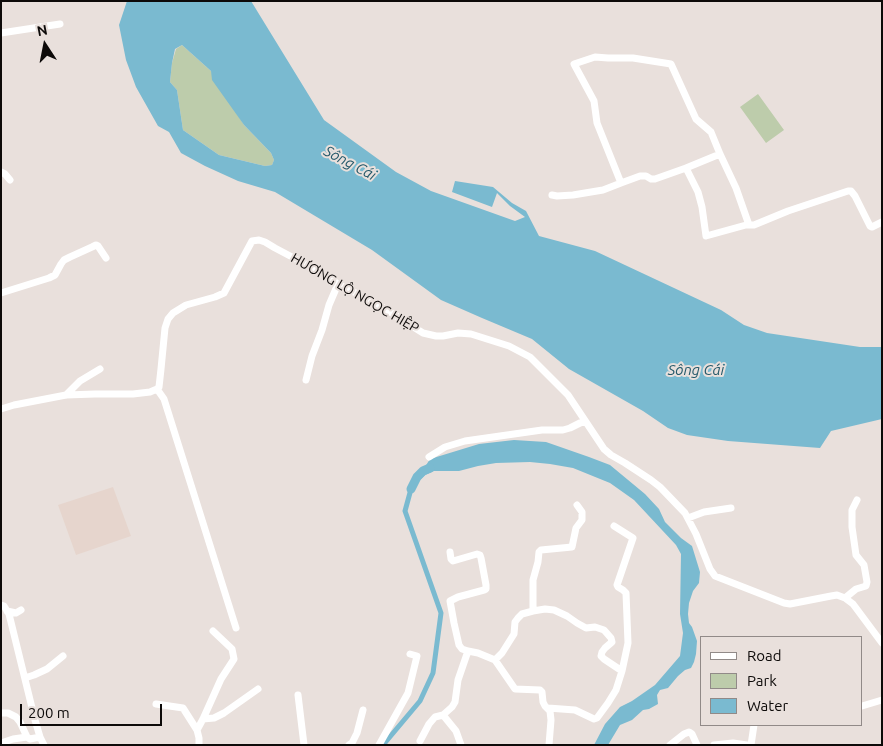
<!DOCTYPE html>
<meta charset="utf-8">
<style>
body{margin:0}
#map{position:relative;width:883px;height:746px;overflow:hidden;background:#e9e0dc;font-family:Ubuntu,sans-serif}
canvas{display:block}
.frame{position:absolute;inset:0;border:2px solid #0d0a09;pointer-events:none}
.legend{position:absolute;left:700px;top:636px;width:162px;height:90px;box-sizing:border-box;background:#e9e0dc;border:1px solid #918a88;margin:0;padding:6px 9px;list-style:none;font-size:15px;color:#0d0a09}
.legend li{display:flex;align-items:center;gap:10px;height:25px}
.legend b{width:25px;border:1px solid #918a88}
.north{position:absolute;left:20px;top:20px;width:50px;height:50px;-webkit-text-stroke:4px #e9e0dc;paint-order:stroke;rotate:349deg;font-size:14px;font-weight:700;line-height:20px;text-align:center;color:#0d0a09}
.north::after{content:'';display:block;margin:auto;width:18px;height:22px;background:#0d0a09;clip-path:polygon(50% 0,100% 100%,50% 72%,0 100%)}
.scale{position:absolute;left:20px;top:704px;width:142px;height:22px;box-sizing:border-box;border:2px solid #0d0a09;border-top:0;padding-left:6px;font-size:15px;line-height:18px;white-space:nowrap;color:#0d0a09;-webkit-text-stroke:4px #e9e0dc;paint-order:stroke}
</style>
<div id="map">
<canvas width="883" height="746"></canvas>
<div class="frame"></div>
<ul class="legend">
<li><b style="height:6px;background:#fff"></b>Road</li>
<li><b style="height:14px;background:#bdccab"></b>Park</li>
<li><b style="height:14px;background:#7abad0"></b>Water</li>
</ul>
<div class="north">N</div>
<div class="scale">200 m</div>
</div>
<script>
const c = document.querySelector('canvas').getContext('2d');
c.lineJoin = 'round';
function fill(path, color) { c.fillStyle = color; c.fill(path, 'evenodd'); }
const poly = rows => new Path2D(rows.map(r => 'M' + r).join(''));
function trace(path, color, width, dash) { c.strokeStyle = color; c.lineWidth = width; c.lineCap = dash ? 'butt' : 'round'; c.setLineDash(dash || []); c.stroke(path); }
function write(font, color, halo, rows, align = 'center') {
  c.font = font + ' Ubuntu,sans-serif'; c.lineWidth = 4; c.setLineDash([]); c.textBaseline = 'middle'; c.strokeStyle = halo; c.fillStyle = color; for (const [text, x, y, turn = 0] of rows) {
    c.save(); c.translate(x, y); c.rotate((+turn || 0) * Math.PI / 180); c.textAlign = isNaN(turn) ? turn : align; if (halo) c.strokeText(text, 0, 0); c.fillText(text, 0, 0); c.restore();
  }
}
const built = poly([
 [113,487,131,536,76,555,58,505]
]);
const green = poly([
 [182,45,211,71,244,125,271,153,274,160,272,165,265,166,219,155,183,130,177,90,170,82,172,63,176,49],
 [758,94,784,130,766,143,740,107]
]);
const water = poly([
 [127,1,251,1,324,120,396,172,431,191,515,221,525,217,510,206,497,193,492,207,452,192,455,181,493,187,512,203,526,211,539,236,595,251,721,310,744,325,767,333,860,347,882,347,882,419,831,431,820,448,728,441,687,435,668,428,643,411,569,369,532,339,482,318,441,300,372,250,275,192,238,181,205,166,181,153,169,132,158,126,136,87,126,60,119,25],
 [182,45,211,71,212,80,244,125,271,153,274,160,272,165,265,166,219,155,183,130,177,90,170,82,172,63,175,49],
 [514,440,546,442,589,457,610,465,645,494,659,509,665,522,681,538,692,546,700,572,699,583,693,591,689,603,688,614,689,623,692,627,697,641,696,654,694,662,691,668,685,670,678,676,668,688,660,690,657,695,658,704,649,709,643,710,632,720,620,725,608,745,594,745,605,724,620,707,632,701,655,685,680,656,683,633,680,614,681,554,676,545,634,500,610,483,573,468,550,464,530,462,496,463,478,466,459,471,434,471,425,475,411,489,430,459,479,444]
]);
const canal = poly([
 [383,745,420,701,433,673,441,613,405,511,411,489]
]);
const river = poly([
 [411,489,417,477,423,471,430,468]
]);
const minor = poly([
 [1,33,60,24],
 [686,168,720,154],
 [1,172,5,174,10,180],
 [552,195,557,196,573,195,603,190,621,183],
 [749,225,736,188,720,154,711,132,696,119,671,64,633,58,608,58,595,57,574,64,594,101,597,123,621,183,640,176,646,176,651,179,655,179,686,168,698,192,702,207,706,236,746,225,754,225,788,211,848,191,851,191,855,196,870,226,872,227,882,222],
 [1,293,49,278,55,275,61,264,64,260,70,257,92,247,96,245,98,246,106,258],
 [306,380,312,356,322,330,329,305,338,284],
 [157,389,164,399,236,628],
 [66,395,80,381,100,369],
 [1,409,14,405,66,395,95,394,133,394,150,392,157,389,159,387,161,369,165,328,168,319,173,313,186,305,215,297,224,293,252,241,259,240,265,242,275,248,309,266,338,284,379,305,423,333,436,336,443,336,458,333,471,334,509,346,530,357,568,395,604,449,611,455,625,463,651,480,660,487,685,513,696,534,710,569,715,576,784,603,790,604,831,596,837,595,845,598,853,604,882,643],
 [429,457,445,447,465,441,542,430,563,430,570,428,584,421],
 [688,518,704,512,731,508],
 [614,526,633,538,617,585,618,587,623,590,626,593,628,643,622,671],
 [450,552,451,559,453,561,477,554,480,555,481,558,486,585,486,589,484,590,458,597,450,601,454,623,459,645,462,649,468,651,478,653,495,660,515,689,540,690,542,692,543,702,545,706,550,711,551,720,549,745],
 [845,598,856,589,866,586,867,582,864,565,856,555,852,527,852,510,857,500],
 [1,605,4,606,9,614,35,720,40,737,44,745],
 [7,611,16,613,21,610],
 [533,611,533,580,538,562,539,552,541,550,572,547,576,528,582,520,582,512,577,505],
 [495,660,502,653,514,634,515,622,518,618,522,614,533,611,545,609,554,610,567,616,577,623,586,628,595,627,604,630,611,638,612,642,605,648,602,652,601,656,604,659,622,671,616,690,608,703,597,718,594,719,575,710,548,708],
 [25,678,34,675,47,669,63,656],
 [298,695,304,745],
 [156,704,183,708,197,730],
 [862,706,882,700],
 [1,713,8,713,16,717,20,722,27,737],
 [203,719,214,718,224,713,258,689],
 [420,741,429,724,435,717,443,715],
 [1,743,13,739,27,737,30,739,40,737],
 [199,745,199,738,197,730,203,719,221,679,234,659,232,649,213,631],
 [349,745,352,743,357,733,363,710],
 [379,745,408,693,417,656,410,654],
 [461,745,456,731,443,715,452,707,455,702,458,680,468,651],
 [670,745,684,734,689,732,692,734,697,745],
 [714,745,733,743,747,745],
 [751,745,754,725]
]);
const streetNames = [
 ["HƯƠNG LỘ NGỌC HIỆP",355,293,30]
];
const waterNames = [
 ["Sông Cái",350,163,28],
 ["Sông Cái",696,370]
];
fill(built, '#e6d5cd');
fill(green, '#bdccab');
fill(water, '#7abad0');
trace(canal, '#7abad0', 5);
trace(river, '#7abad0', 9);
trace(minor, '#fff', 7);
write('14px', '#0d0a09', '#e9e0dc', streetNames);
write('italic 15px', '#25596a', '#e9e0dc', waterNames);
</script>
